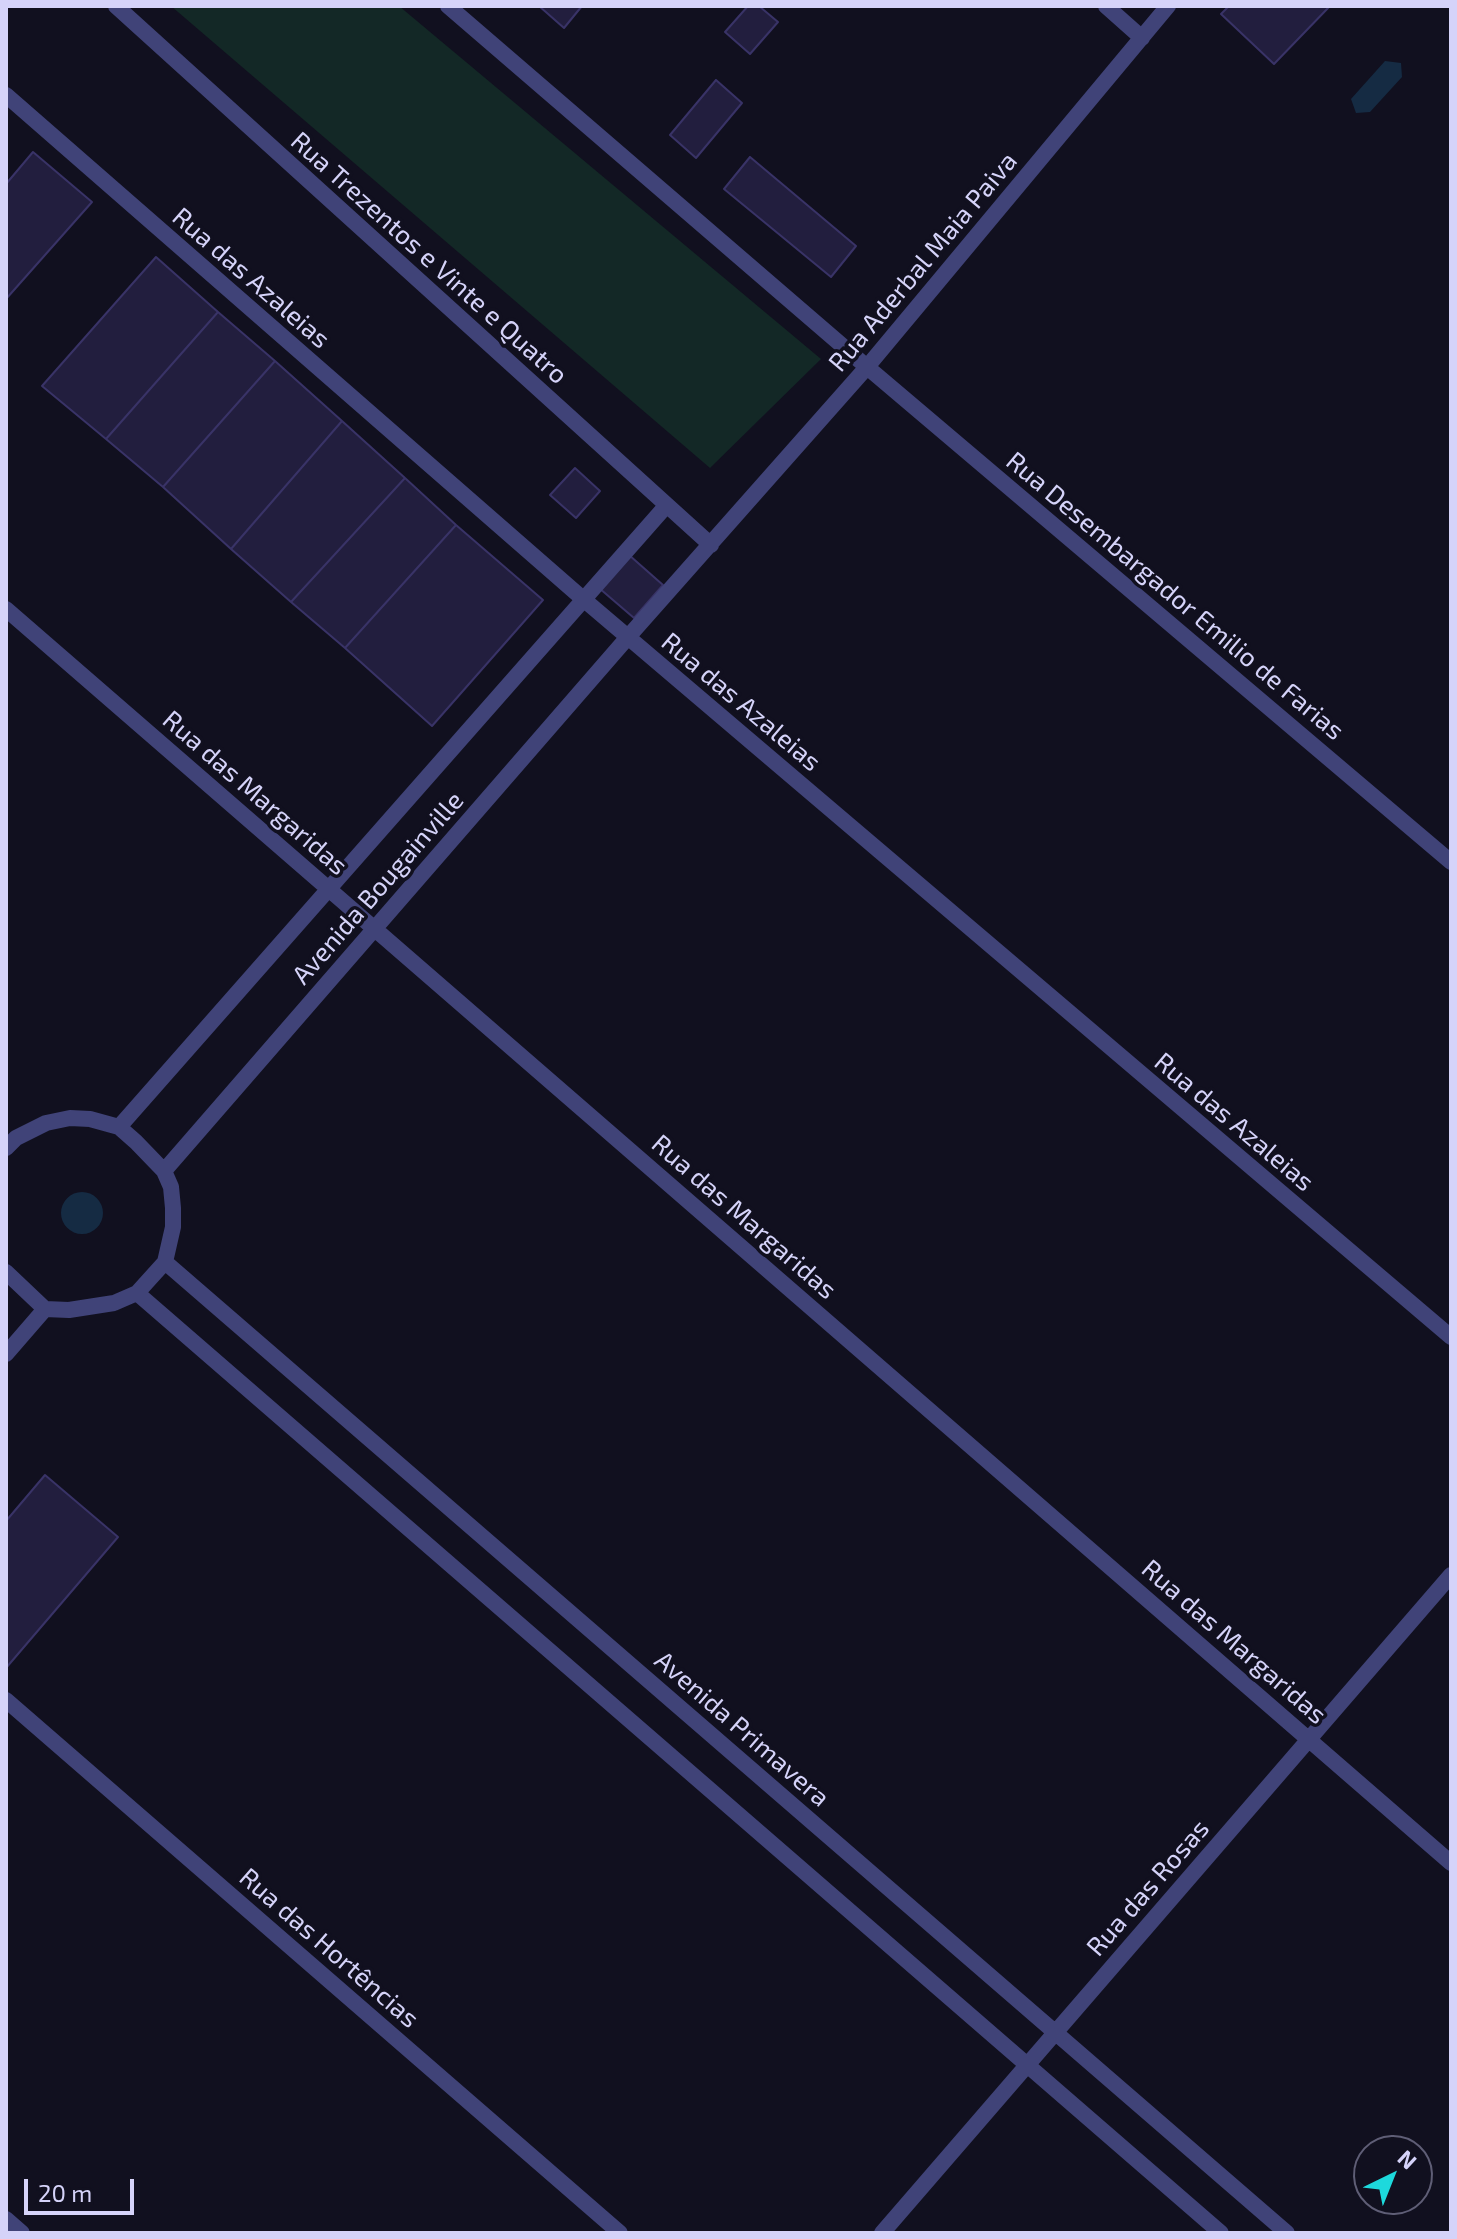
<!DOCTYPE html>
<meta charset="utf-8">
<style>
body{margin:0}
#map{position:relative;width:1457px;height:2239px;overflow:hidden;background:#11101f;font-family:"Exo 2",sans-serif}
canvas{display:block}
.frame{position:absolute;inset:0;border:8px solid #d5d3f9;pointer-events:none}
.north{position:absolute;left:1353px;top:2135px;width:80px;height:80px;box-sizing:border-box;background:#11101f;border:2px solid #5f5e76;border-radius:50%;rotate:43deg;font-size:22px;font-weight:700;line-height:32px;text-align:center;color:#d5d3f9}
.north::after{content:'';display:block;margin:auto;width:28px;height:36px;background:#1dd9dc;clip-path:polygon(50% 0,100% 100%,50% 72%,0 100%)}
.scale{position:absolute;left:24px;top:2179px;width:110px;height:36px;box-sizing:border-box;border:4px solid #d5d3f9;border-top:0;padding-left:10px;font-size:24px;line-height:28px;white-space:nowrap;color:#d5d3f9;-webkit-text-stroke:6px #11101f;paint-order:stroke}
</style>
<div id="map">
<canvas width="1457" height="2239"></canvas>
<div class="frame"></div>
<div class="north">N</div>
<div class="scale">20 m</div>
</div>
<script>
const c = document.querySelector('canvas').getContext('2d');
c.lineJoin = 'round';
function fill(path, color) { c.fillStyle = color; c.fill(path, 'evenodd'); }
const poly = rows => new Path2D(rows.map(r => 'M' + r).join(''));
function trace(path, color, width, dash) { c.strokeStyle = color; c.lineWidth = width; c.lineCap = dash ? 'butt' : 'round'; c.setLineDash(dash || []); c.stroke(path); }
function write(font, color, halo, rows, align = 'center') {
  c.font = font + ' "Exo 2",sans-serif'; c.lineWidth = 7; c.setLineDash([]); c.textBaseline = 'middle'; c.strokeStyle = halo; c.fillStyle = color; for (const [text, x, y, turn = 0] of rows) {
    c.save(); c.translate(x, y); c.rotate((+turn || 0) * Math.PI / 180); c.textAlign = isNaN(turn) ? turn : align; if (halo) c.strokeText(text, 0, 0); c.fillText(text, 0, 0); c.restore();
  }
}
const green = poly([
 [171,6,399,6,821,359,710,468]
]);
const water = poly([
 [1385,61,1401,63,1402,77,1370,112,1356,113,1351,99],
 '61 1213a21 21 0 1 1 42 0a21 21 0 1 1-42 0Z'
]);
const building = poly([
 [539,6,582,6,564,28,539,6],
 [748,6,759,6,778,22,750,54,725,32,748,6],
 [1229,6,1330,6,1274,64,1221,14,1229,6],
 [716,80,742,103,696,158,670,135,716,80],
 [33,152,92,202,6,299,6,184,33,152],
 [750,157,856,246,831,277,724,189,750,157],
 [156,257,218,312,106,439,42,386,156,257],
 [218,312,275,361,163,487,106,439,218,312],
 [275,361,342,421,231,549,163,487,275,361],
 [342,421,405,478,291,602,231,549,342,421],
 [575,468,600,491,576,518,550,495,575,468],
 [405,478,456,525,345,648,291,602,405,478],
 [456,525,543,600,432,726,345,648,456,525],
 [629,555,663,585,634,618,599,588,629,555],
 [45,1475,118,1537,6,1668,6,1521,45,1475]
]);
const street = poly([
 [116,6,711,545],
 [448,6,867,367,1451,862],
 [1106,6,1142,38],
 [6,95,582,598,1451,1337],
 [6,609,1451,1863],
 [119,1127,666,506],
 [6,1148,16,1138,46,1123,70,1118,90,1119,119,1127,136,1142,164,1171,171,1187,173,1208,173,1227,165,1262,137,1293,114,1303,69,1310,45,1309,6,1272],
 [164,1171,628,637,867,367,1168,6],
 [165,1262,1287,2233],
 [137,1293,1221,2233],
 [6,1354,45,1309],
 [6,1700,620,2233],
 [6,2219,22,2233],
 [882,2233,1451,1575]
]);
const streetNames = [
 ["Rua Trezentos e Vinte e Quatro",429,258,42],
 ["Rua Aderbal Maia Paiva",923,262,-50],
 ["Rua das Azaleias",251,278,41],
 ["Rua Desembargador Emilio de Farias",1175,596,40],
 ["Rua das Azaleias",741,702,40],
 ["Rua das Margaridas",255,793,41],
 ["Avenida Bougainville",378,888,-49],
 ["Rua das Azaleias",1234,1122,40],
 ["Rua das Margaridas",744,1217,41],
 ["Rua das Margaridas",1234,1642,41],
 ["Avenida Primavera",742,1729,41],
 ["Rua das Rosas",1148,1888,-49],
 ["Rua das Hortências",329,1948,41]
];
fill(green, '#132826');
fill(water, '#152b43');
fill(building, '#221e3e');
trace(building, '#393367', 2);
trace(street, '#404378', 16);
write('26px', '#d5d3f9', '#11101f', streetNames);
</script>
